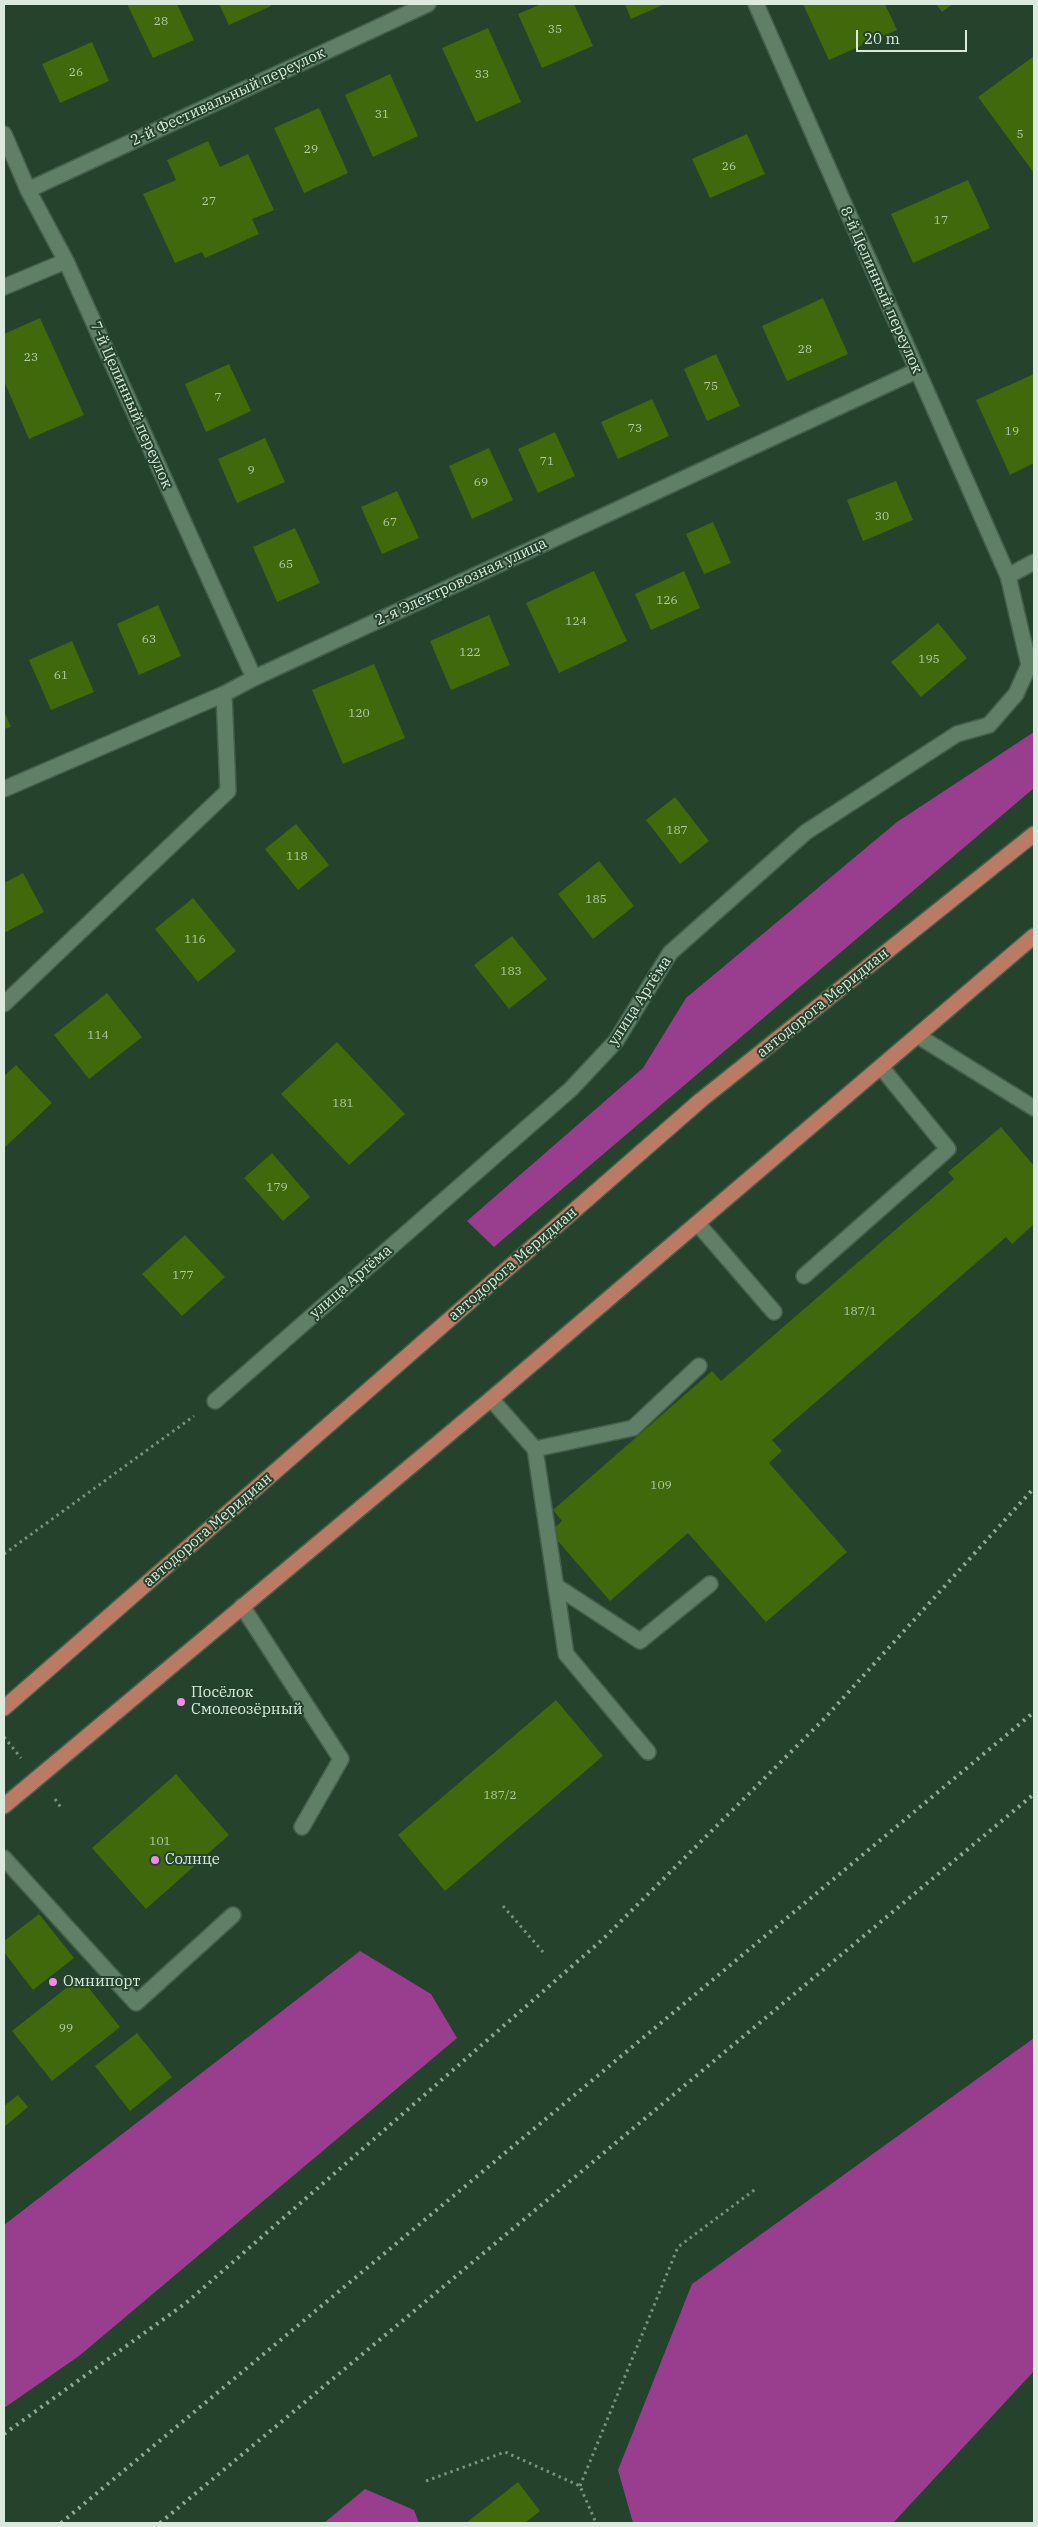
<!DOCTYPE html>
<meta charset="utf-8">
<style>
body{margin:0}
#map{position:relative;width:1038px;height:2527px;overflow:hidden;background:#24422c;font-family:"IBM Plex Serif",serif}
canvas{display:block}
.frame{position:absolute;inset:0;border:5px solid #daebdd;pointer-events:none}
.scale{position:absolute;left:856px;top:30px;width:111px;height:22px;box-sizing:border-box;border:2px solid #daebdd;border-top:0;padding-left:6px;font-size:15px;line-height:18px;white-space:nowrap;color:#daebdd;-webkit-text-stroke:4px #24422c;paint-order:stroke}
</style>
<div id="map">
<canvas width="1038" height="2527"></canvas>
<div class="frame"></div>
<div class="scale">20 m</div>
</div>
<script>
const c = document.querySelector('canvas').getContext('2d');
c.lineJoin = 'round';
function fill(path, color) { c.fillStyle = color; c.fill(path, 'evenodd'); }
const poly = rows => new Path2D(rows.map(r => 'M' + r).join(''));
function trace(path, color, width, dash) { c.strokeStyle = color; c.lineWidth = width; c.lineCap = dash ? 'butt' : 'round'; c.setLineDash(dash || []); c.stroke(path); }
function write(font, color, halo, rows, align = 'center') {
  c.font = font + ' "IBM Plex Serif",serif'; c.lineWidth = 4; c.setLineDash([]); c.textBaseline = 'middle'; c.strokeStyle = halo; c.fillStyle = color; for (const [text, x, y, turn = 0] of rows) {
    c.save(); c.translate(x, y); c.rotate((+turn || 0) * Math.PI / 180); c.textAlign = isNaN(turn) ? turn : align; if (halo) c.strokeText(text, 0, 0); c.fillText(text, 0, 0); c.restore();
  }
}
const forest = poly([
 [1034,732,1034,788,494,1247,467,1221,643,1068,686,998,897,822],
 [360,1951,431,1994,457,2038,79,2356,4,2408,4,2225],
 [1034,2038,1034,2371,893,2523,633,2523,618,2470,692,2284],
 [365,2489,414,2510,419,2523,324,2523]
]);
const building = poly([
 [127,4,177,4,194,40,153,58],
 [219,4,270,4,271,6,229,25],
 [541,4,574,4,593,46,542,68,518,14],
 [625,4,665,4,631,19],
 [803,4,885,4,897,30,829,60],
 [936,4,953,4,942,12],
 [488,28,521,102,476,122,442,48],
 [92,42,109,81,60,103,42,64],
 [1034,56,1034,173,978,97],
 [390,74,418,136,373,157,345,95],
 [319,108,348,173,304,193,274,128],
 [747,134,765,174,710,198,692,159],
 [208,141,220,167,248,154,274,210,252,219,259,234,205,258,202,252,175,263,143,194,176,180,167,160],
 [968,180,990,228,913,263,891,214],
 [823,298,848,354,787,381,762,326],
 [40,318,84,415,29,439,4,381,4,334],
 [716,354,740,406,707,421,684,369],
 [229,364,251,411,206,432,185,384],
 [1034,374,1034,463,1010,475,976,400],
 [652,399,669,436,618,459,601,422],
 [555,432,575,476,538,493,518,449],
 [265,438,285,482,237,503,218,459],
 [489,448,513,500,472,519,449,466],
 [896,481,913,520,863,541,847,500],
 [397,491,419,538,382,554,361,507],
 [713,522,731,563,704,574,686,534],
 [295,528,320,583,277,602,253,547],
 [594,571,627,641,559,673,526,603],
 [684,571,700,608,651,630,635,594],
 [158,605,181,656,139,675,117,624],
 [489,615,510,665,451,690,430,641],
 [938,623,967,658,921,697,891,662],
 [72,641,94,692,51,710,29,660],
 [374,664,405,738,343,764,312,690],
 [4,711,11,727,4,729],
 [675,797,709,841,680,864,646,820],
 [296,824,329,865,298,890,265,849],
 [599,861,634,906,593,939,558,894],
 [23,873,44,912,4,933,4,883],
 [193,898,236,951,198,982,155,929],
 [512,936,547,979,509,1009,474,965],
 [107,993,142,1037,89,1079,54,1035],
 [337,1042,405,1114,349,1165,281,1094],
 [16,1065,52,1103,4,1148,4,1076],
 [1001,1127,1034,1166,1034,1224,1012,1244,1006,1237,772,1440,782,1451,769,1463,847,1552,766,1622,688,1533,610,1601,550,1532,562,1521,553,1510,712,1371,721,1381,954,1179,948,1172],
 [272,1153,310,1197,283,1221,244,1178],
 [185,1235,225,1277,182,1316,142,1274],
 [556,1700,603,1756,445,1891,398,1835],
 [176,1774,229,1835,146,1909,92,1848],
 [39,1914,74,1958,33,1990,4,1952,4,1941],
 [80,1977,120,2027,52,2081,12,2031],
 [137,2033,172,2077,130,2111,95,2066],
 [18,2095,28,2107,4,2127,4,2106],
 [518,2482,540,2511,525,2523,466,2523]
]);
const path = poly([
 [4,1554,194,1416],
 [4,1737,21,1758],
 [55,1799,62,1809],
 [503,1906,543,1952],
 [426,2481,505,2452,580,2486,596,2523],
 [580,2486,678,2247,757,2188]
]);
const lane = poly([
 [4,1004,228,791,224,694],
 [918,1036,1034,1108],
 [698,1224,774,1312],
 [804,1276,948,1149,881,1067],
 [491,1399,535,1449,633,1428,699,1366],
 [535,1449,566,1654,648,1752],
 [556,1586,640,1641,710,1584],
 [242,1606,341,1759,302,1827],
 [4,1858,136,2003,233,1915]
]);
const street = poly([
 [4,134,28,190,66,261,254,678],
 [28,190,428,4],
 [4,287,66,261],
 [1008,576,1034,562],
 [4,789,224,694,254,678,916,371],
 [215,1401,571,1089,616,1041,670,953,806,832,957,734,989,725,1016,694,1029,665,1008,576,756,4]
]);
const primary = poly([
 [4,1708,701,1100,1034,834],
 [4,1806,491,1399,1034,936]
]);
const rail = poly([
 [4,2434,186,2303,602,1940,824,1719,1034,1488],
 [61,2523,1034,1712],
 [160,2523,1034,1794]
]);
const markers = [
 [181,1702,5,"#f888ea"],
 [155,1860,5,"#f888ea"],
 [53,1982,5,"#f888ea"]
];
const numberNames = [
 ["28",161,22],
 ["35",555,30],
 ["26",76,73],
 ["33",482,75],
 ["31",382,115],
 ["5",1020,135],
 ["29",311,150],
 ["26",729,167],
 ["27",209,202],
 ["17",941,221],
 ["28",805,350],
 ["23",31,358],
 ["75",711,387],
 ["7",218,398],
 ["73",635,429],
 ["19",1012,432],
 ["71",547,462],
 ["9",251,471],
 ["69",481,483],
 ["30",882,517],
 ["67",390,523],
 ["65",286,565],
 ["126",667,601],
 ["124",576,622],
 ["63",149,640],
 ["122",470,653],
 ["195",929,660],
 ["61",61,676],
 ["120",359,714],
 ["187",677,831],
 ["118",297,857],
 ["185",596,900],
 ["116",195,940],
 ["183",511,972],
 ["114",98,1036],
 ["181",343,1104],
 ["179",277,1188],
 ["177",183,1276],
 ["187/1",860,1312],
 ["109",661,1486],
 ["187/2",500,1796],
 ["101",160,1842],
 ["99",66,2029]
];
const streetNames = [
 ["2-й Фестивальный переулок",228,97,-25],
 ["8-й Целинный переулок",881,290,66],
 ["7-й Целинный переулок",131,405,66],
 ["2-я Электровозная улица",461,582,-25],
 ["улица Артёма",640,1001,-57],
 ["автодорога Меридиан",823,1003,-39],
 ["автодорога Меридиан",513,1264,-41],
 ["улица Артёма",351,1282,-41],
 ["автодорога Меридиан",208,1530,-41]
];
const poiNames = [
 ["Посёлок",191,1693],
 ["Смолеозёрный",191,1710],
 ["Солнце",165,1860],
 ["Омнипорт",63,1982]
];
fill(forest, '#993e8f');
fill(building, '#40690b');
trace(lane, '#445f4c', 18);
trace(street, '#445f4c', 18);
trace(primary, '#445f4c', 18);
trace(path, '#79917f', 3, [2.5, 4]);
trace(lane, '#5f7f66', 15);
trace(street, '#5f7f66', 15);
trace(primary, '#b97b64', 15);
trace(rail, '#93a998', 4, [2.5, 5]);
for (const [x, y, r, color] of markers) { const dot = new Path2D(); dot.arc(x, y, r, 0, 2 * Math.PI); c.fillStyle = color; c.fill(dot); trace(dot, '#24422c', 2); }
write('12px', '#b4caa8', null, numberNames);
write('15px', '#daebdd', '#24422c', streetNames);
write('15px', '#daebdd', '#24422c', poiNames, 'left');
</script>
